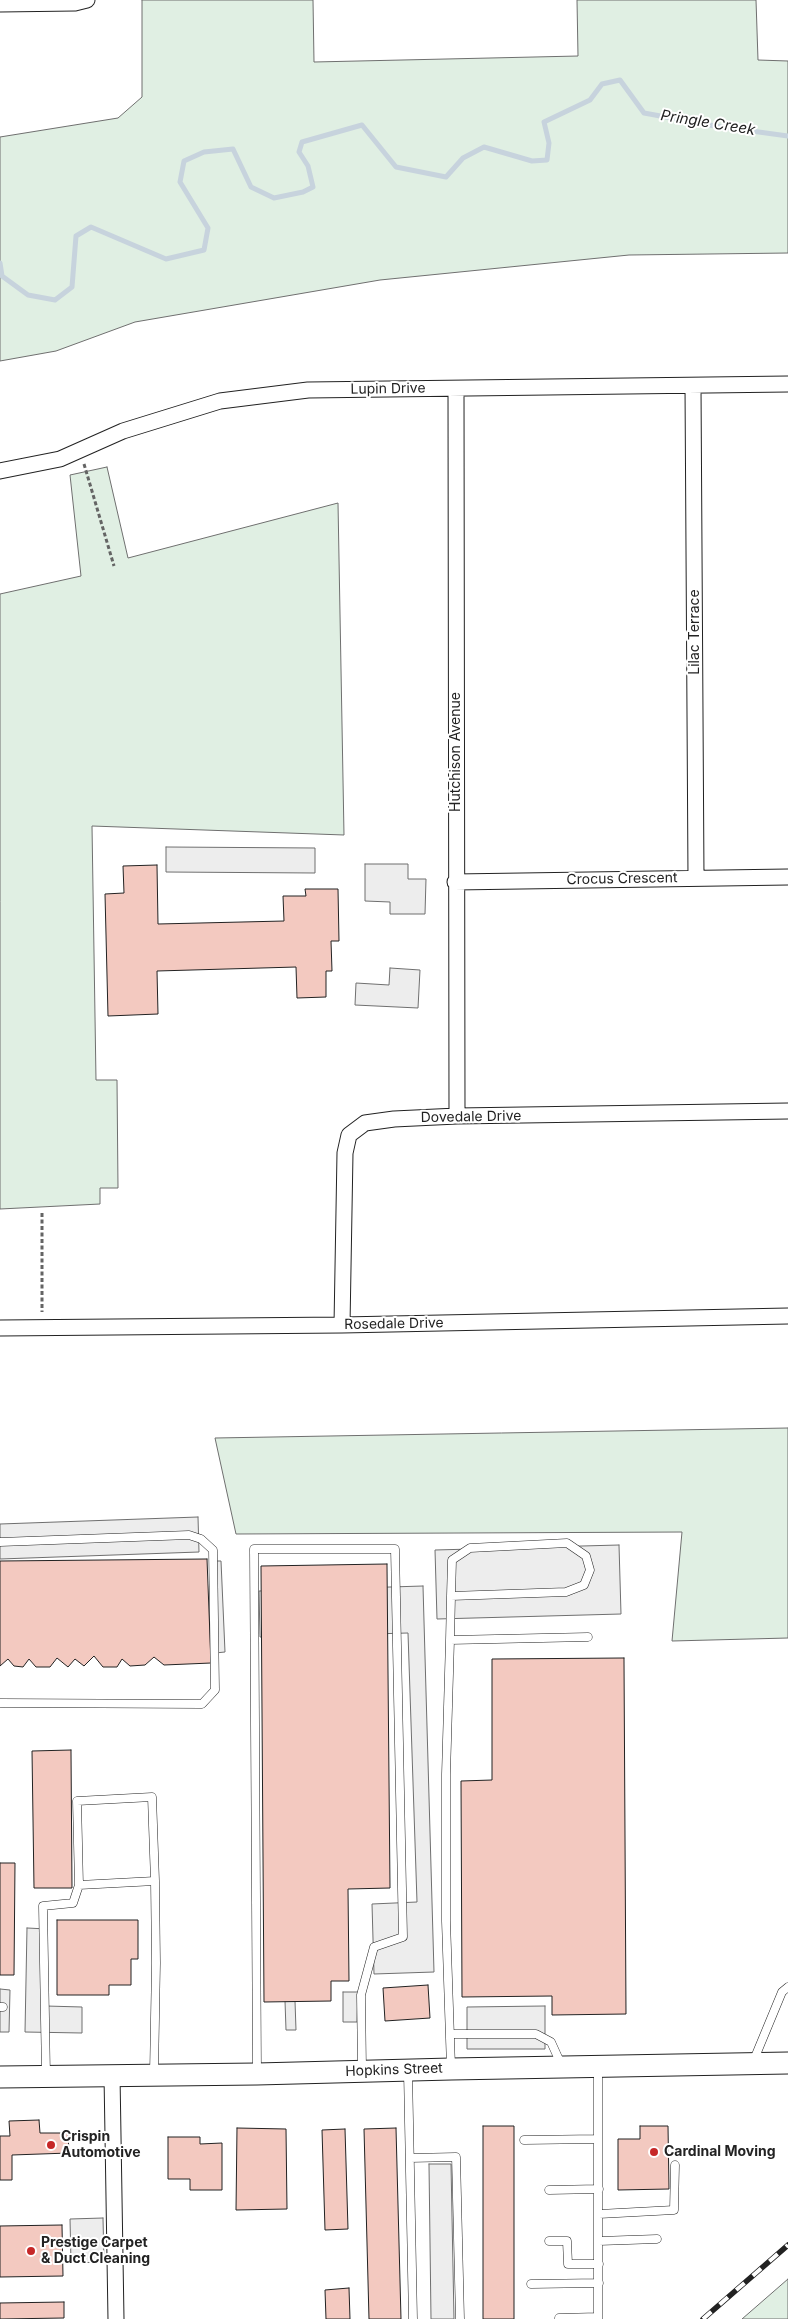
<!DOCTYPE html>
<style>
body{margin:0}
canvas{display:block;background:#fff}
</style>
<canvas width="788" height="2319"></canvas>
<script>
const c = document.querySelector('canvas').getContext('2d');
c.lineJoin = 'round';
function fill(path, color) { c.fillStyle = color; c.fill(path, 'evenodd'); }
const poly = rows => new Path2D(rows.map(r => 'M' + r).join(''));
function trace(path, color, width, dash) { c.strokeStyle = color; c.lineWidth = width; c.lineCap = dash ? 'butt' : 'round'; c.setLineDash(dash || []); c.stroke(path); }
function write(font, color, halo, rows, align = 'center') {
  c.font = font + ' Inter,sans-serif'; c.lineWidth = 4; c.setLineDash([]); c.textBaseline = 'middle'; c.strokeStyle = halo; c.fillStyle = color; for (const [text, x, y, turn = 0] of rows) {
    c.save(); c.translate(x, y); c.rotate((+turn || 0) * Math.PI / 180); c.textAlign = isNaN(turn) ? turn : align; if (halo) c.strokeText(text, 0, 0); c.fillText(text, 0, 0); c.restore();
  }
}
const green = poly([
 [142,0,313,0,314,62,578,56,577,0,756,0,758,60,788,61,788,253,629,255,380,280,135,322,56,351,0,361,0,137,118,118,142,97,142,0],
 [107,467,128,558,338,503,344,835,92,826,96,1080,117,1080,118,1188,100,1188,100,1204,0,1209,0,594,81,576,70,475,107,467],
 [788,1428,788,1638,672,1641,682,1532,236,1534,215,1438,788,1428],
 [788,2279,788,2319,742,2319,788,2279]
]);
const parking = poly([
 [166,847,315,848,315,873,166,872,166,847],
 [365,864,408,864,408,879,426,879,425,914,390,914,390,902,365,901,365,864],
 [390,968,420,970,418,1008,355,1005,356,983,389,985,390,968],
 [198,1517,199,1552,0,1559,0,1524,198,1517],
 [619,1545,621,1614,437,1619,435,1550,619,1545],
 [210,1561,221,1561,225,1652,215,1653,210,1561],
 [423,1586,434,1972,374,1974,372,1904,417,1902,408,1633,260,1637,259,1591,423,1586],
 [27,1928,47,1929,46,2006,82,2007,82,2033,25,2032,27,1928],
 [0,1989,10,1990,9,2032,0,2032,0,1989],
 [343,1992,358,1992,357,2022,343,2022,343,1992],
 [285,2001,295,2001,296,2030,286,2030,285,2001],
 [545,2006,545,2049,467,2049,467,2007,545,2006],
 [429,2164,451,2164,454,2319,431,2319,429,2164],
 [103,2218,104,2262,71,2263,70,2219,103,2218]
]);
const stream = poly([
 [0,263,2,276,28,295,55,300,72,287,76,236,91,227,166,259,204,250,208,228,180,182,184,161,204,152,233,149,251,187,274,198,303,192,313,187,308,166,299,152,302,142,362,125,396,167,446,177,463,158,484,147,532,161,547,160,549,143,544,122,590,100,602,84,620,80,644,113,715,126,788,136]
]);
const building = poly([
 [157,865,158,924,284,921,283,896,306,896,305,889,338,889,339,941,331,941,332,971,326,971,326,997,297,998,296,967,157,971,158,1014,108,1016,105,894,124,893,123,866,157,865],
 [207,1559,211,1663,164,1665,154,1657,145,1665,130,1666,122,1659,117,1667,103,1667,94,1656,84,1666,75,1659,68,1667,57,1658,50,1667,36,1667,29,1659,23,1667,14,1666,8,1659,0,1666,0,1561,207,1559],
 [387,1564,390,1888,348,1889,349,1981,331,1981,331,2001,264,2002,261,1566,387,1564],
 [624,1658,626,2014,552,2015,552,1996,462,1997,461,1781,492,1780,492,1659,624,1658],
 [71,1750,72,1888,34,1888,32,1751,71,1750],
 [0,1863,15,1863,14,1975,0,1975,0,1863],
 [57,1920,138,1920,138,1959,131,1959,131,1985,109,1985,109,1995,57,1995,57,1920],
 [428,1985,430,2018,385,2021,383,1988,428,1985],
 [39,2120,40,2133,68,2133,69,2153,12,2155,12,2180,0,2180,0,2136,10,2136,9,2121,39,2120],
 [483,2126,514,2126,514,2319,483,2319,483,2126],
 [640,2126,668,2126,669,2189,618,2190,618,2139,640,2139,640,2126],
 [237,2128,286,2129,287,2209,236,2210,237,2128],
 [396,2128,401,2319,369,2319,364,2129,396,2128],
 [345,2129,348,2229,325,2230,322,2130,345,2129],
 [168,2137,200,2137,200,2144,222,2143,222,2190,190,2190,190,2179,168,2179,168,2137],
 [62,2225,63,2276,0,2277,0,2226,62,2225],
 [349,2288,350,2319,326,2319,325,2290,349,2288],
 [64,2302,64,2318,0,2319,0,2303,64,2302]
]);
const path = poly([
 [84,464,114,566],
 [42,1213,42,1312]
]);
const lane = poly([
 [0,1542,189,1535,201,1539,213,1550,215,1690,202,1704,0,1703],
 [450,1640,588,1637],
 [0,2007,3,2007],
 [450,2034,536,2034,551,2042,561,2064],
 [753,2062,782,1992,788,1987],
 [451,2067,446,1921,446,1774,450,1640,451,1596,452,1560,470,1548,567,1543,586,1556,590,1570,584,1585,566,1592,451,1596],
 [598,2068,598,2319],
 [257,2072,254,1549,395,1549,403,1937,374,1947,361,1995,362,2069],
 [408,2072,413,2319],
 [154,2073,156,1963,155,1881,152,1797,77,1801,79,1885,155,1881],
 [46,2075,43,1906,73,1903,79,1885],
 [524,2140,598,2139],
 [410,2158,456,2157,460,2319],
 [549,2190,599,2189],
 [599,2214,674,2210,675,2165],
 [549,2241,567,2241,568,2264,599,2264],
 [599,2241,657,2239],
 [531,2284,599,2283],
 [559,2318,598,2317]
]);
const street = poly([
 [0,4,75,3,87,0],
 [693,386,696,878],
 [456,389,457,1116],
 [0,471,60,459,123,431,220,401,308,390,788,384],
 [455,882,788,877],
 [342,1325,345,1153,349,1135,365,1123,394,1119,457,1116,788,1111],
 [0,1328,342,1325,788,1316],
 [112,2075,116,2319]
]);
const secondary = poly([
 [0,2077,257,2074,451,2069,788,2063]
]);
const rail = poly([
 [703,2319,788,2245]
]);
const markers = [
 [51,2145,5,"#c62828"],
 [654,2152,5,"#c62828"],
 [31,2251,5,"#c62828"]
];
const streetNames = [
 ["Lupin Drive",388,389,-1],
 ["Lilac Terrace",695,632,-90],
 ["Hutchison Avenue",456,752,-90],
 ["Crocus Crescent",622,879,-1],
 ["Dovedale Drive",471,1117,-1],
 ["Rosedale Drive",394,1324,-1],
 ["Hopkins Street",394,2070,-2]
];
const poiNames = [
 ["Crispin",61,2137],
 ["Automotive",61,2153],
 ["Cardinal Moving",664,2152],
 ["Prestige Carpet",41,2243],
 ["& Duct Cleaning",41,2259]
];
const waterNames = [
 ["Pringle Creek",708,123,9]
];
fill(green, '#e0efe3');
trace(green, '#6f6f6f', 1);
fill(parking, '#ededed');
trace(parking, '#6f6f6f', 1);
trace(stream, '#c7d3dd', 5);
fill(building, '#f3c9c0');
trace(building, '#222', 1);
trace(lane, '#222', 9);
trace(street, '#222', 17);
trace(secondary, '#222', 23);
trace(path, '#646464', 3, [4, 2.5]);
trace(lane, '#fff', 8);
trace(street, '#fff', 15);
trace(secondary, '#fff', 21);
trace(rail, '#222', 5.5);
trace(rail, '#fff', 4, [11]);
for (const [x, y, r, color] of markers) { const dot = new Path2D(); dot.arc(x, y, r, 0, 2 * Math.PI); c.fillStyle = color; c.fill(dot); trace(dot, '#fff', 2); }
write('14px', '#222', '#fff', streetNames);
write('bold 14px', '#222', '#fff', poiNames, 'left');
write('italic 15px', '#222', '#fff', waterNames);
</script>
